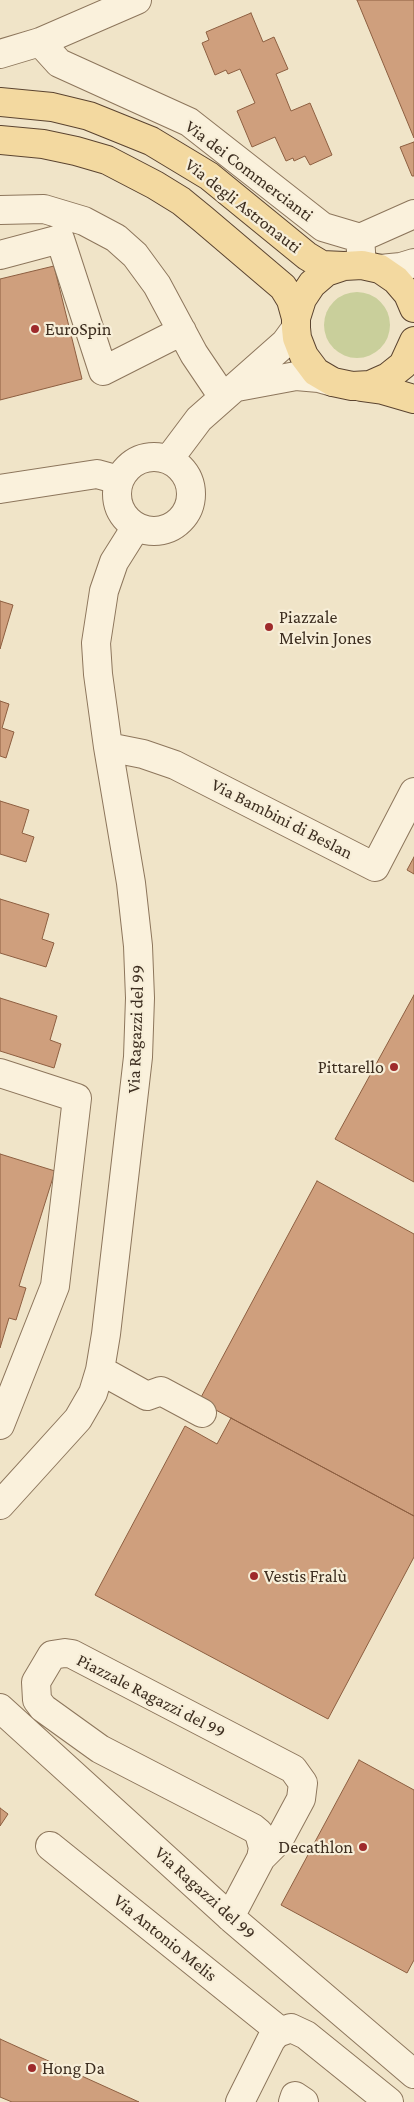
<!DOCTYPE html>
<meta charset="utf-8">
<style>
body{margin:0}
canvas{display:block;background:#f0e4c8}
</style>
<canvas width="414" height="2102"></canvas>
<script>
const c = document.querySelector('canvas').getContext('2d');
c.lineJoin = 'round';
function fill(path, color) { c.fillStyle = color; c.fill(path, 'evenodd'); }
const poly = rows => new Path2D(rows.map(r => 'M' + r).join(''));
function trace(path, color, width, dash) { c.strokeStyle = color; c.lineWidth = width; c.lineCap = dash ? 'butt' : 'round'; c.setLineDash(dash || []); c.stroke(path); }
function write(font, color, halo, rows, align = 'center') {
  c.font = font + ' "Crimson Pro",serif'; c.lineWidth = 4.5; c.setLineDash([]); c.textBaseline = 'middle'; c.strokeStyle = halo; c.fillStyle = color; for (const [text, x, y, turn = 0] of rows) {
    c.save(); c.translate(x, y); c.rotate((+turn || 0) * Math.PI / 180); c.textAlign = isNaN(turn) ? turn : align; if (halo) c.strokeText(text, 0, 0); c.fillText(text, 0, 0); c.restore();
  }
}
const green = poly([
 '324 325a33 33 0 1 1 66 0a33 33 0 1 1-66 0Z'
]);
const building = poly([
 [357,0,414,0,414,138,357,0],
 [251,13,263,42,274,37,288,69,276,74,291,111,310,103,332,155,310,165,305,156,294,161,293,158,286,161,275,137,252,147,237,111,255,103,240,69,228,74,226,70,215,75,202,43,209,40,206,32,251,13],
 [414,142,414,176,412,176,400,147,414,142],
 [54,266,82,379,0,400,0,279,54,266],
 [0,601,13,605,0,649,0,601],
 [0,701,9,704,2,728,14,732,6,758,0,756,0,701],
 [0,801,29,810,22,833,34,837,26,862,0,854,0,801],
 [414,857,414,874,407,870,414,857],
 [0,899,49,914,42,939,54,943,46,967,0,953,0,899],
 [414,995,414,1182,335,1139,414,995],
 [0,998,57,1016,50,1040,61,1044,54,1068,0,1051,0,998],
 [0,1154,55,1171,19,1286,26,1288,16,1320,9,1318,0,1348,0,1154],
 [317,1181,414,1234,414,1516,199,1401,317,1181],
 [231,1418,414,1516,414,1557,328,1719,95,1595,185,1426,217,1444,231,1418],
 [359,1760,414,1790,414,1960,407,1973,281,1905,359,1760],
 [0,1808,8,1814,0,1826,0,1808],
 [0,2039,139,2102,12,2102,0,2097,0,2039]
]);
const minor = poly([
 [40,42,59,63,189,122,323,227,360,238,362,265],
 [0,54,40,42,137,0],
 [0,210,44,209,84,221,116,238,135,255,157,285,194,354,223,397],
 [360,238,414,214],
 [0,255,60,239,103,371,182,331],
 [380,269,401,267,414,263],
 [237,387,296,376,319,378,333,382],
 '117 494a37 37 0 1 1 74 0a37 37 0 1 1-74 0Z',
 [169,459,199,419,285,343,296,328],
 [0,489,97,474,119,480],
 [108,747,143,754,175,765,375,867,414,792],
 [0,1073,77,1098,55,1286,0,1425],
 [100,1370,147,1396,161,1391,202,1413],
 [0,1505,78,1419,93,1393,100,1370,106,1334,138,1057,140,998,138,946,131,883,108,747,98,674,96,643,104,591,114,562,136,527],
 [0,1708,230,1917,414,2074],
 [50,1846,280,2031],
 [230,1917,261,1858,263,1848,259,1833,253,1828,100,1749,43,1708,37,1700,36,1682,52,1655,65,1653,72,1654,293,1769,303,1783,301,1799,279,1840,261,1858],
 [240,2102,271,2040,277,2033,291,2028,306,2035,389,2102],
 [293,2102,295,2096,304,2102]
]);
const major = poly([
 [0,102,52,107,89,116,151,141,209,176,307,256,322,265,344,266],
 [0,140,43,144,76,151,107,160,155,185,181,201,203,219,283,287,291,300,296,318],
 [414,308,408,294,396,280,380,269,362,265,344,266,326,272,312,284,302,299,296,318,296,328,297,338,304,356,316,372,333,382,352,386,370,385,388,377,403,365,414,341],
 [361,387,383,390,414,399]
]);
const markers = [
 [35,329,5,"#9e2a2b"],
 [269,627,5,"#9e2a2b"],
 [394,1067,5,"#9e2a2b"],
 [254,1576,5,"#9e2a2b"],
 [363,1847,5,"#9e2a2b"],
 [32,2068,5,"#9e2a2b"]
];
const streetNames = [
 ["Via dei Commercianti",249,171,37],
 ["Via degli Astronauti",243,206,38],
 ["Via Bambini di Beslan",282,819,27],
 ["Via Ragazzi del 99",136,1029,-88],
 ["Piazzale Ragazzi del 99",151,1696,27],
 ["Via Ragazzi del 99",205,1893,42],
 ["Via Antonio Melis",165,1938,39]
];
const poiNames = [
 ["EuroSpin",45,329],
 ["Piazzale",279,617],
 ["Melvin Jones",279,638],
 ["Pittarello",384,1067,"right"],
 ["Vestis Fralù",264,1576],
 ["Decathlon",353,1847,"right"],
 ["Hong Da",42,2068]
];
fill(green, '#c9cf9b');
fill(building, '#cf9f7d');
trace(building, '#8d5f41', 1);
trace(minor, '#8d765c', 30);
trace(major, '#5b4430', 30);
trace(minor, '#faf1dc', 28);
trace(major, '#f3d9a0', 28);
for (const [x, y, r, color] of markers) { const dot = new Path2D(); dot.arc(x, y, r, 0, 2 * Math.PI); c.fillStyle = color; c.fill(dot); trace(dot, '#f7eed8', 2); }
write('18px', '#3d2e20', '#f7eed8', streetNames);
write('18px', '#3d2e20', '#f7eed8', poiNames, 'left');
</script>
